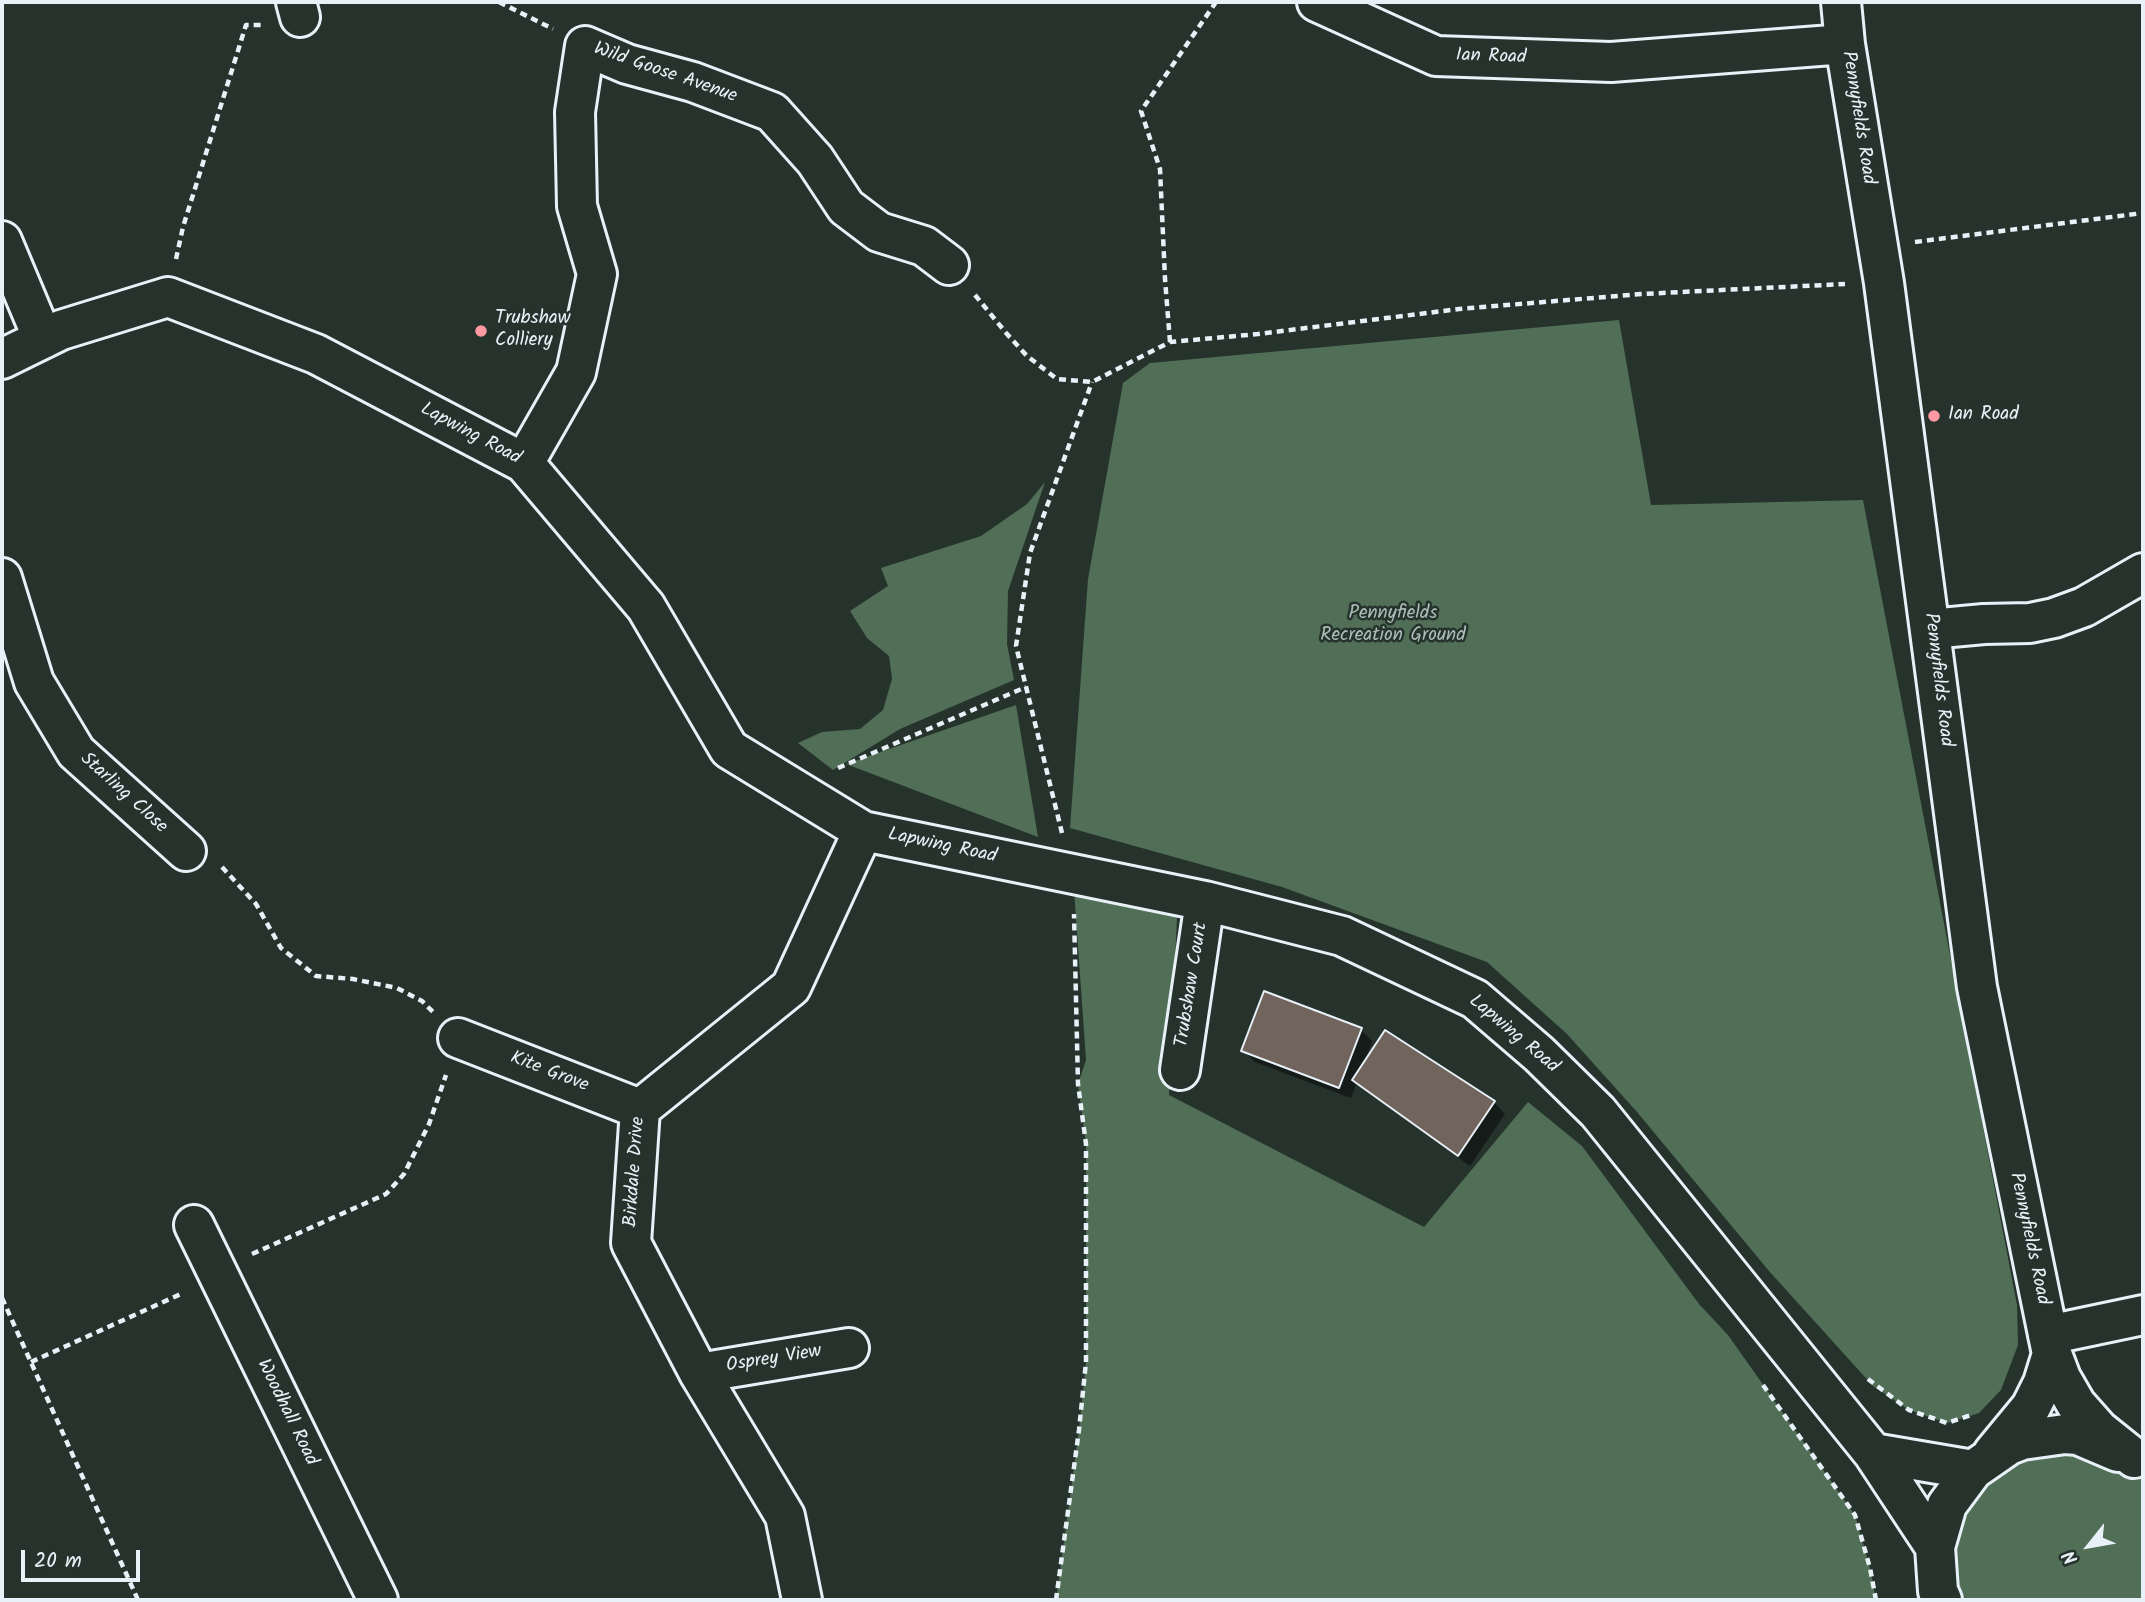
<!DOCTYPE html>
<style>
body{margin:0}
#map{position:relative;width:2145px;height:1602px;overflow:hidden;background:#26332d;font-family:Kalam,sans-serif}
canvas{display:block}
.frame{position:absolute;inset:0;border:4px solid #e8f1f8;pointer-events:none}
.north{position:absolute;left:2054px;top:1511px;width:70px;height:70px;-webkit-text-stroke:5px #26332d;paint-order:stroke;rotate:239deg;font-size:19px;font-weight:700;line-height:28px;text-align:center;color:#e8f1f8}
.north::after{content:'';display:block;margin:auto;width:24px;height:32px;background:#e8f1f8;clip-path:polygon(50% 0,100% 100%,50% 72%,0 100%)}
.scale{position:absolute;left:21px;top:1550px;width:119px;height:32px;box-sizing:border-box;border:4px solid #e8f1f8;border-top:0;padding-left:9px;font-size:21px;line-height:24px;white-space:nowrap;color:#e8f1f8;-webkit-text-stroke:5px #26332d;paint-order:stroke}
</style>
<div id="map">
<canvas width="2145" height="1602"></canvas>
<div class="frame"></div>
<div class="north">N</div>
<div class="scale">20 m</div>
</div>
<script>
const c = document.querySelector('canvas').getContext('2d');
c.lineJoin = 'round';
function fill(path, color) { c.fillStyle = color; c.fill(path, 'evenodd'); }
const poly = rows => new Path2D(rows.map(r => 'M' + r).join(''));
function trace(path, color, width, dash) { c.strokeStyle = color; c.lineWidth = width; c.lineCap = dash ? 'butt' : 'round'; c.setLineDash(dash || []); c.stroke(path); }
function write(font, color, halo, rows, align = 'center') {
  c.font = font + ' Kalam,sans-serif'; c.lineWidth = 5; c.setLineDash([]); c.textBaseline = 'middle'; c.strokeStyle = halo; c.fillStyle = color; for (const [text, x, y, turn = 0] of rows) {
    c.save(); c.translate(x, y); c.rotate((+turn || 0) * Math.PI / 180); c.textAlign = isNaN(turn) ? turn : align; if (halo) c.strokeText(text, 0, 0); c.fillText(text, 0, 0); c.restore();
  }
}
const green = poly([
 [1619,320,1651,505,1863,500,2017,1305,2018,1345,2001,1390,1979,1413,1947,1423,1909,1410,1873,1386,1769,1271,1637,1112,1567,1034,1487,962,1282,887,1070,828,1088,579,1123,383,1150,363],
 [1045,482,1008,591,1007,644,1014,680,900,729,833,770,798,743,822,732,860,729,883,710,892,679,889,656,867,638,850,611,888,586,881,568,981,536,1027,504],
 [1016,705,1038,837,846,764],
 [1073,875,1178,895,1169,1095,1424,1227,1528,1102,1582,1146,1699,1304,1728,1335,1855,1515,1870,1568,1876,1600,1056,1600,1079,1430,1086,1362,1086,1144,1078,1084,1086,1060],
 [2022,1440,2143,1468,2143,1600,1942,1600,1947,1505]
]);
const shadow = poly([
 [1361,1030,1372,1041,1365,1061,1386,1032,1494,1102,1505,1114,1470,1166,1366,1091,1357,1082,1351,1098,1255,1062,1243,1050]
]);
const building = poly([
 [1264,991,1362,1028,1339,1088,1241,1051,1264,991],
 [1385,1030,1495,1101,1458,1156,1352,1080,1385,1030]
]);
const path = poly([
 [499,2,553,29],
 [1915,242,2143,213],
 [176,259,183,227,246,25,263,25],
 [975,295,1007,334,1027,356,1057,379,1092,382,1170,342,1258,334,1459,309,1641,294,1845,284],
 [1170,342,1165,279,1160,169,1141,111,1216,2],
 [838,768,1026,687],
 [1062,833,1016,646,1030,553,1092,382],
 [222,867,256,904,281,948,316,976,353,979,397,988,422,1001,433,1012],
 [252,1254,386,1194,404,1174,429,1124,446,1075],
 [2,1298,138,1600],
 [31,1362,183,1293],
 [1868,1379,1909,1410,1947,1423,1971,1415],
 [1763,1385,1855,1515,1870,1568,1876,1600],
 [1056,1600,1079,1430,1086,1362,1086,1144,1078,1084,1074,914]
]);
const minor = poly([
 [296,2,300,17],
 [1317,2,1436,56,1611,62,1845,44],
 [1841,2,1845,44,1884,283,1977,987,2052,1354,2061,1378,2076,1404,2099,1430,2134,1458],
 [2,241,43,339],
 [2,359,61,330,168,297,316,354,524,463,646,607,729,749,863,831,1205,901,1342,936,1475,999,1539,1054,1598,1112,1873,1453,1935,1547],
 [524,463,576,372,597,274,577,206,575,112,585,46,627,64,693,82,772,112,815,160,846,207,879,232,924,246,949,265],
 [2,578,34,682,76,752,186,851],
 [1930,629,1984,624,2030,623,2054,618,2084,607,2143,573],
 [458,1038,640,1109],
 [1180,1070,1205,901],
 [194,1225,378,1600],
 [2048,1335,2143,1315],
 [699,1373,849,1348],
 [1873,1453,1973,1470],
 [1993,1453,2031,1407,2043,1383,2052,1354],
 [802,1600,785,1516,699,1373,631,1243,640,1109,791,987,863,831],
 [1942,1600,1938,1591,1935,1547,1947,1505,1973,1470,2009,1445,2022,1440,2065,1434,2078,1435,2118,1452]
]);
const markers = [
 [481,331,7,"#ff9aa2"],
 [1934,416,7,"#ff9aa2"]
];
const streetNames = [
 ["Ian Road",1491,58,2],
 ["Wild Goose Avenue",665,74,19],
 ["Pennyfields Road",1857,118,81],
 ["Lapwing Road",470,435,28],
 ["Pennyfields Road",1937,680,83],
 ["Starling Close",123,794,42],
 ["Lapwing Road",942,847,12],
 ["Trubshaw Court",1193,985,-81],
 ["Lapwing Road",1513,1035,40],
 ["Kite Grove",549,1073,21],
 ["Birkdale Drive",636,1172,-86],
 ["Pennyfields Road",2028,1239,78],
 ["Osprey View",774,1360,-9],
 ["Woodhall Road",286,1413,64]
];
const poiNames = [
 ["Trubshaw",495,320],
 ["Colliery",495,342],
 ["Ian Road",1948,416]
];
const parkNames = [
 ["Pennyfields",1393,615],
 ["Recreation Ground",1393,637]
];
fill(green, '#516e56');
fill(shadow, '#0007');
fill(building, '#70645c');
trace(building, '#e8f1f8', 2);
trace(minor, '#e8f1f8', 44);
trace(path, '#e8f1f8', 4.5, [7, 5]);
trace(minor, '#26332d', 38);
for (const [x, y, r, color] of markers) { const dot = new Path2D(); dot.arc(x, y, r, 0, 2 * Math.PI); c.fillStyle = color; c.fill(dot); trace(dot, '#26332d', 2.5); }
write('19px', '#e8f1f8', '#26332d', streetNames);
write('19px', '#e8f1f8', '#26332d', poiNames, 'left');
write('19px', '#acbdb7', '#26332d', parkNames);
</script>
